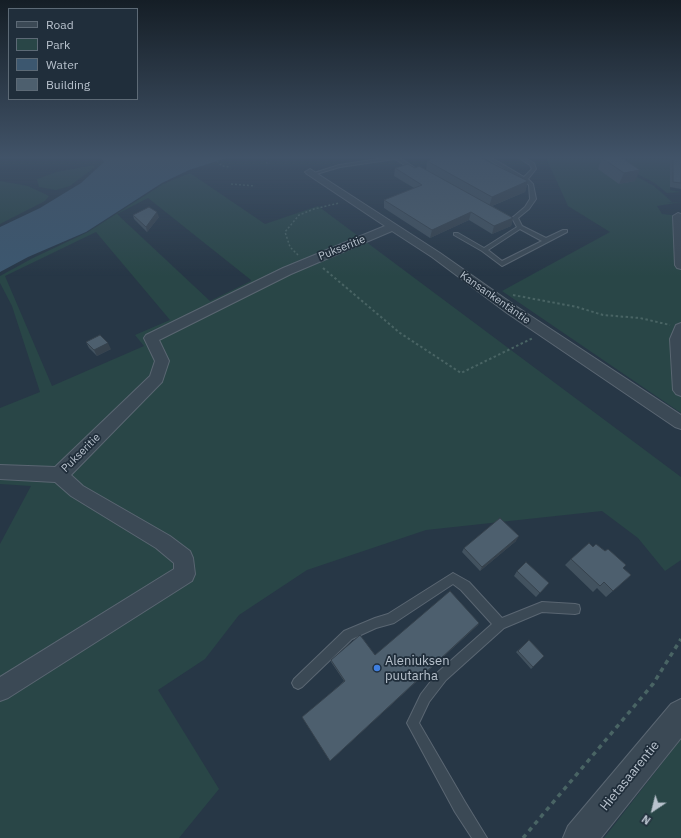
<!DOCTYPE html>
<meta charset="utf-8">
<style>
body{margin:0}
#map{position:relative;width:681px;height:838px;overflow:hidden;background:#273746;font-family:"IBM Plex Sans",sans-serif}
canvas{display:block}
.legend{position:absolute;left:8px;top:8px;width:130px;height:92px;box-sizing:border-box;background:#202e3b;border:1px solid #5d6a76;margin:0;padding:5px 7px;list-style:none;font-size:12px;color:#b9c3ce}
.legend li{display:flex;align-items:center;gap:8px;height:20px}
.legend b{width:20px;border:1px solid #5d6a76}
.north{position:absolute;left:633px;top:790px;width:40px;height:40px;-webkit-text-stroke:3px #202e3b;paint-order:stroke;rotate:215deg;font-size:11px;font-weight:700;line-height:16px;text-align:center;color:#b9c3ce}
.north::after{content:'';display:block;margin:auto;width:14px;height:18px;background:#b9c3ce;clip-path:polygon(50% 0,100% 100%,50% 72%,0 100%)}
</style>
<div id="map">
<canvas width="681" height="838"></canvas>
<ul class="legend">
<li><b style="height:5px;background:#3b4955"></b>Road</li>
<li><b style="height:11px;background:#294647"></b>Park</li>
<li><b style="height:11px;background:#3c576f"></b>Water</li>
<li><b style="height:11px;background:#4d5f6e"></b>Building</li>
</ul>
<div class="north">N</div>
</div>
<script>
const c = document.querySelector('canvas').getContext('2d');
c.lineJoin = 'round';
function fill(path, color) { c.fillStyle = color; c.fill(path, 'evenodd'); }
const poly = rows => new Path2D(rows.map(r => 'M' + r).join(''));
function trace(path, color, width, dash) { c.strokeStyle = color; c.lineWidth = width; c.lineCap = dash ? 'butt' : 'round'; c.setLineDash(dash || []); c.stroke(path); }
function write(font, color, halo, rows, align = 'center') {
  c.font = font + ' "IBM Plex Sans",sans-serif'; c.lineWidth = 3.5; c.setLineDash([]); c.textBaseline = 'middle'; c.strokeStyle = halo; c.fillStyle = color; for (const [text, x, y, turn = 0] of rows) {
    c.save(); c.translate(x, y); c.rotate((+turn || 0) * Math.PI / 180); c.textAlign = isNaN(turn) ? turn : align; if (halo) c.strokeText(text, 0, 0); c.fillText(text, 0, 0); c.restore();
  }
}
const green = poly([
 [546,158,602,158,614,162,636,176,654,186,672,202,667,203,681,202,657,206,662,214,681,216,681,413,502,291,610,232,568,206],
 [627,158,681,158,670,182,670,190,680,192,667,193,653,182,633,172,625,163],
 [93,165,95,167,70,186,56,190,39,187,37,179,56,172],
 [190,173,265,224,318,206,681,477,681,560,665,571,638,538,602,511,426,530,307,570,239,615,205,659,158,690,219,789,179,838,0,838,0,544,31,486,0,484,0,408,40,392,12,306,0,283,0,276,33,258,88,232,163,184],
 [148,198,251,280,251,281,210,301,117,214],
 [96,232,170,320,135,335,144,346,52,386,5,276],
 [0,181,28,186,49,196,45,201,0,224],
 [681,739,681,838,604,838]
]);
const water = poly([
 [101,158,227,158,189,170,162,183,86,232,28,257,0,272,0,227,40,208,81,183,104,162]
]);
const pathFar2 = poly([
 [214,158,222,166,231,167],
 [266,158,267,165],
 [207,160,213,158],
 [231,184,255,186],
 [298,255,290,247,285,232,299,215,314,209,339,203]
]);
const pathFar1 = poly([
 [323,268,400,333,461,373,533,338],
 [513,295,577,307,603,315,640,318,670,325]
]);
const path = poly([
 [523,838,653,684,681,639]
]);
const service = poly([
 [383,158,400,158,418,170,414,171,395,159,340,167,313,175,311,174,339,165,383,158],
 [486,158,492,158,524,177,532,169,530,165,519,158,525,158,534,163,536,169,528,179,533,184,536,199,529,209,518,218,522,226,546,238,563,230,567,230,567,232,502,266,482,251,454,235,454,233,458,233,484,248,517,227,512,218,525,207,530,199,529,185,523,180,486,158],
 [520,229,542,241,502,261,488,250,520,229],
 [453,573,469,582,502,618,542,602,575,604,579,605,580,609,579,613,575,614,542,612,504,628,446,680,429,702,419,723,465,802,487,838,472,838,455,812,407,723,421,694,438,672,492,624,461,590,453,584,394,623,376,628,352,639,302,687,298,689,294,687,292,683,294,679,344,631,375,618,388,614,453,573]
]);
const minor = poly([
 [310,169,440,253,517,307,681,415,681,429,675,427,507,313,432,257,392,231,291,274,159,340,169,361,162,382,71,475,83,486,170,536,190,551,193,558,195,574,192,581,8,698,0,701,0,677,174,569,174,563,156,548,71,496,55,482,0,479,0,465,55,467,150,376,155,361,144,338,146,335,283,268,385,226,307,174,305,172,310,169],
 [678,213,681,214,681,269,677,268,675,265,673,216,678,213],
 [681,323,681,396,676,394,673,390,670,339,676,325,681,323]
]);
const tertiary = poly([
 [681,699,681,738,601,838,563,838,568,826,671,704,681,699]
]);
const wall = poly([
 [602,158,635,181,619,184,598,169],
 [670,158,681,158,681,189,670,187],
 [427,161,528,181,525,192,492,206,513,218,511,226,492,234,469,220,430,238,384,208,384,200,414,188,394,176,395,168,415,168,426,170],
 [133,215,159,217,147,232,134,219],
 [86,342,111,349,97,356,89,348],
 [516,541,480,571,462,552,464,548],
 [593,547,623,568,631,575,606,597,597,588,593,592,565,565,571,559],
 [517,571,549,583,536,597,514,576],
 [479,623,478,625,330,761,303,718,344,681,331,662,331,660,375,655],
 [529,640,544,656,531,669,516,652]
]);
const shadedWall = poly([
 [640,170,635,181,619,184,624,173],
 [528,181,525,192,489,207,492,197],
 [157,212,159,217,147,232,146,227],
 [471,212,469,220,430,238,432,230],
 [513,218,511,226,492,234,494,226],
 [108,343,111,349,97,356,94,350],
 [519,536,516,541,480,571,482,567],
 [479,623,478,625,330,761]
]);
const building = poly([
 [434,158,481,158,528,181,492,197,427,161,434,158],
 [602,158,622,158,640,170,624,173,602,158],
 [673,158,681,158,681,183,673,182,673,158],
 [408,164,415,168,419,166,513,218,494,226,471,212,432,230,384,200,422,185,395,168,408,164],
 [149,207,157,212,146,227,133,215,149,207],
 [100,335,108,343,94,350,86,342,100,335],
 [500,518,519,536,482,567,464,548,500,518],
 [589,543,593,547,596,544,605,551,608,549,626,565,623,568,631,575,613,591,604,582,600,586,571,559,589,543],
 [526,562,549,583,540,593,517,571,526,562],
 [450,591,479,623,330,761,302,717,345,681,331,660,360,635,375,655,450,591],
 [529,640,544,656,533,667,518,651,529,640]
]);
const markers = [
 [377,668,4,"#3f7fe0"]
];
const streetNames = [
 ["Pukseritie",342,248,-22],
 ["Kansankentäntie",495,298,35],
 ["Pukseritie",81,453,-45]
];
const nearPoinames = [
 ["Aleniuksen",385,661],
 ["puutarha",385,676]
];
const nearStreetnames = [
 ["Hietasaarentie",630,776,-51]
];
fill(green, '#294647');
fill(water, '#3c576f');
trace(service, '#5a6672', 2);
trace(minor, '#5a6672', 2);
trace(tertiary, '#5a6672', 2);
trace(pathFar2, '#496464', 1.5, [2, 2]);
trace(pathFar1, '#496464', 2, [2.5, 2.5]);
trace(path, '#496464', 3.5, [4.5, 4.5]);
fill(service, '#3b4955');
fill(minor, '#3b4955');
fill(tertiary, '#3b4955');
fill(wall, '#42525f');
fill(shadedWall, '#36424d');
fill(building, '#4d5f6e');
trace(building, '#36424d', 1);
const sky = c.createLinearGradient(0, 0, 0, 276);
sky.addColorStop(0, '#151e26');
sky.addColorStop(0.57, '#415368');
sky.addColorStop(1, '#41536800');
c.fillStyle = sky;
c.fillRect(0, 0, 681, 276);
for (const [x, y, r, color] of markers) { const dot = new Path2D(); dot.arc(x, y, r, 0, 2 * Math.PI); c.fillStyle = color; c.fill(dot); trace(dot, '#202e3b', 1.5); }
write('11px', '#b9c3ce', '#202e3b', streetNames);
write('13px', '#b9c3ce', '#202e3b', nearPoinames, 'left');
write('13px', '#b9c3ce', '#202e3b', nearStreetnames);
</script>
